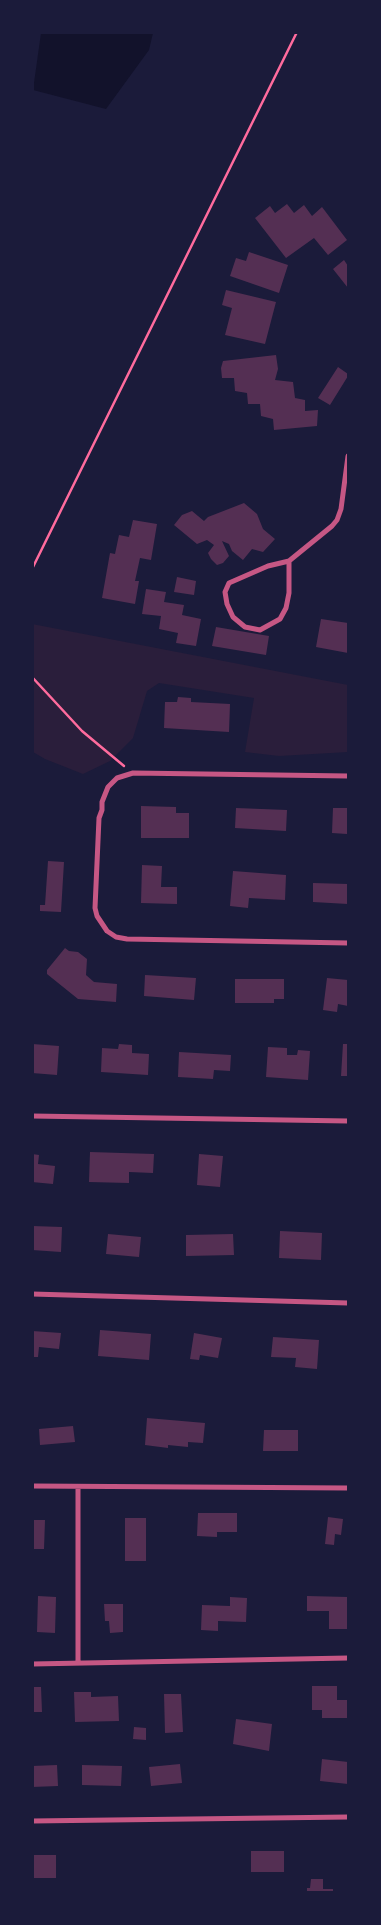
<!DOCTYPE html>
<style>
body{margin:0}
#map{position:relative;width:381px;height:1925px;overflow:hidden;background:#1b1b3a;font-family:"Work Sans",sans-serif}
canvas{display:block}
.frame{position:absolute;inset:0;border:34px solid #1b1b3a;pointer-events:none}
</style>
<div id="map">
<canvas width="381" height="1925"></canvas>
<div class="frame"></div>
</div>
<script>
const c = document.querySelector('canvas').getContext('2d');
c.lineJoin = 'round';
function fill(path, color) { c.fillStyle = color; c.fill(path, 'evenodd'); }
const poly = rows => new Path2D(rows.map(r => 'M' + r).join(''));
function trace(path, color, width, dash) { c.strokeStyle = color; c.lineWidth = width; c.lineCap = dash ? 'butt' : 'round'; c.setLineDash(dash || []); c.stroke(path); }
const green = poly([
 [32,624,348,685,348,752,279,756,245,752,254,698,159,683,147,691,133,738,110,761,83,774,45,759,33,752]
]);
const water = poly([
 [41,33,41,32,153,33,149,50,106,109,33,90]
]);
const building = poly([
 [287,204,294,213,304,205,312,216,322,207,347,240,328,255,314,238,286,258,255,218,270,206,275,213],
 [249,252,288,265,279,293,230,276,236,258,246,261],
 [344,260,348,266,348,288,333,269],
 [226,290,276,302,265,344,225,335,232,308,222,305],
 [276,355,278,369,275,380,293,382,295,398,305,400,305,411,318,410,317,426,274,430,273,419,261,416,260,404,248,404,247,393,235,391,234,378,222,378,221,368,223,361],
 [338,367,348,374,348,376,330,405,318,398],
 [244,503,257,514,263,529,275,539,263,552,252,549,243,560,232,551,229,544,222,541,229,556,223,563,217,565,211,559,208,553,214,545,207,540,197,544,174,525,182,515,192,511,204,521,208,517],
 [133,520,157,524,151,560,140,558,135,581,139,581,135,604,102,598,110,553,115,554,119,535,129,537],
 [177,577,196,581,194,595,174,592],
 [146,589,166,592,164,602,184,605,182,615,201,619,196,646,176,643,178,633,159,629,161,616,142,614],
 [321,619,348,623,348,653,316,647],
 [216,627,269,636,266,655,212,646],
 [178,697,191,698,191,702,230,704,229,732,164,728,165,702,177,702],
 [141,806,176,807,176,813,189,813,189,838,141,838],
 [236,808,287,810,286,831,235,828],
 [333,808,348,808,348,828,347,827,347,834,332,833],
 [48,861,64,862,61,912,40,911,40,905,45,905],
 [142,865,162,866,161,887,177,887,177,904,141,903],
 [233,871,286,875,285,900,249,898,248,908,230,906],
 [313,883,348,884,348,904,313,902],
 [65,948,69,951,78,952,87,959,86,975,94,982,117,984,116,1002,78,999,47,974,47,970],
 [145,975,196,978,194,1000,144,996],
 [327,978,348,980,348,1006,338,1004,337,1012,323,1010],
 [235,979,284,979,284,999,274,999,274,1003,235,1003],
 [32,1044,59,1046,57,1075,32,1073],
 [119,1044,132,1045,132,1053,149,1054,148,1075,101,1072,102,1048,118,1049],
 [343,1044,348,1044,348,1076,341,1076],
 [268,1047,287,1048,287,1055,297,1055,298,1050,310,1051,308,1080,266,1077],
 [179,1052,231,1055,230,1071,214,1070,213,1079,178,1077],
 [90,1152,154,1154,153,1173,129,1172,129,1183,89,1182],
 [32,1154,39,1155,38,1164,55,1166,53,1184,32,1182],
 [199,1154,223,1156,220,1187,197,1185],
 [32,1226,62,1227,61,1252,32,1250],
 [280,1231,322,1233,321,1260,279,1258],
 [108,1234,141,1237,139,1257,106,1254],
 [233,1234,234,1255,186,1256,186,1235],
 [100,1330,151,1334,149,1360,98,1356],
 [32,1331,61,1333,59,1349,39,1347,38,1357,32,1357],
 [194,1333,222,1338,218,1358,200,1355,199,1360,190,1359],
 [273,1337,319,1340,317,1369,295,1367,296,1358,271,1357],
 [147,1418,205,1423,203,1443,188,1442,188,1447,168,1445,168,1448,145,1445],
 [73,1426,75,1442,40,1445,39,1429],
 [264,1430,298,1430,298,1451,263,1451],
 [198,1513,237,1513,237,1532,217,1532,217,1537,197,1536],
 [328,1517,343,1519,341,1535,335,1534,334,1545,325,1544],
 [125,1518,146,1518,146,1561,125,1561],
 [32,1520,45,1520,44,1549,32,1549],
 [38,1596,56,1597,55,1633,37,1632],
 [307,1596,348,1597,348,1629,329,1629,329,1611,307,1611],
 [230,1597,247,1598,246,1622,218,1621,218,1631,201,1630,202,1605,230,1606],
 [104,1604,123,1604,123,1632,110,1633,109,1621,105,1621],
 [312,1686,337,1686,337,1700,348,1700,348,1718,322,1718,322,1710,312,1710],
 [32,1687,41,1687,42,1712,32,1712],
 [74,1692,91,1692,91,1697,118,1696,119,1721,75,1722],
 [164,1694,181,1694,183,1732,165,1733],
 [236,1719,272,1724,269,1751,233,1744],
 [134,1727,146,1728,146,1740,133,1739],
 [322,1759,348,1762,348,1784,320,1781],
 [180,1764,182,1783,151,1786,149,1767],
 [57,1765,58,1786,32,1787,32,1766],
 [82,1765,122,1766,121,1786,82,1785],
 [251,1851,284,1851,284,1872,251,1872],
 [32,1855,56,1855,56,1878,32,1878],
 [311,1879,323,1879,323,1889,333,1889,333,1892,307,1892,307,1888,310,1888]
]);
const path = poly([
 [32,569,297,32],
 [32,677,82,731,124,766]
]);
const minor = poly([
 [289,561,289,593,286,608,280,619,260,630,245,627,233,617,227,604,225,592,229,583,268,566,289,561,332,526,337,520,341,509,348,456],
 [348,776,133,773,117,778,108,787,102,802,102,810,99,818,95,908,97,916,107,931,116,937,127,939,348,943],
 [32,1116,348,1121],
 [32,1294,348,1303],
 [32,1486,348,1488],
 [78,1487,78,1663],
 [32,1664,348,1658],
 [32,1821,348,1817]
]);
fill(green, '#2a1e3b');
fill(water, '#12122b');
fill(building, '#542f53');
trace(path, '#ff6b9d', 2.5);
trace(minor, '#c65784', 5);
</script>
